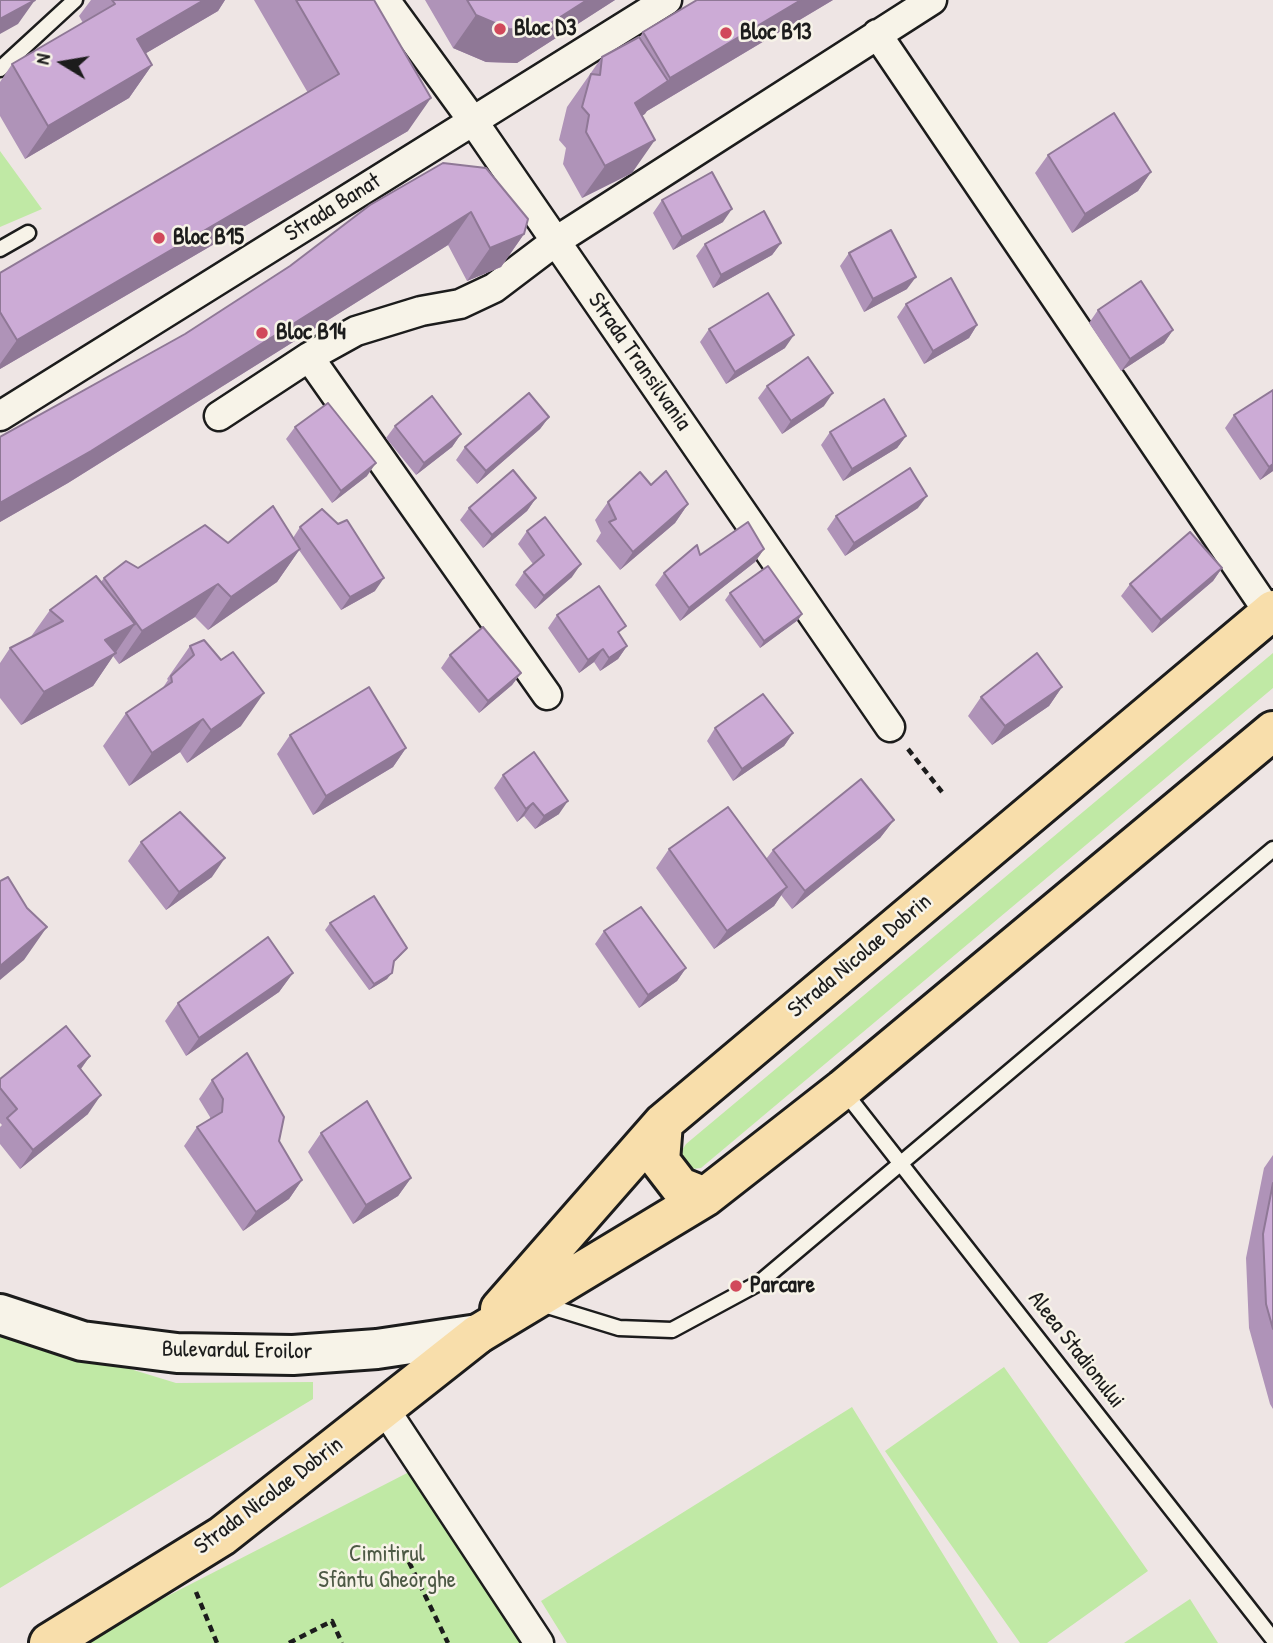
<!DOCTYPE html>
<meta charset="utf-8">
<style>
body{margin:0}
#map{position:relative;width:1273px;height:1643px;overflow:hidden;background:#eee5e4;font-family:"Patrick Hand",sans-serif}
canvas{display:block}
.north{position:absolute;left:28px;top:28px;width:70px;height:70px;-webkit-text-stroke:5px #f7f3e8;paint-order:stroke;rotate:281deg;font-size:19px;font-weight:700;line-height:28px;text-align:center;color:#1c1c1c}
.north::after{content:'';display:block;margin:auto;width:24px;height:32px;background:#1c1c1c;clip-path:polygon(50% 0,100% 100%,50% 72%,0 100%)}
</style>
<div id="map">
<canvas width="1273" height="1643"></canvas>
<div class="north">N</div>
</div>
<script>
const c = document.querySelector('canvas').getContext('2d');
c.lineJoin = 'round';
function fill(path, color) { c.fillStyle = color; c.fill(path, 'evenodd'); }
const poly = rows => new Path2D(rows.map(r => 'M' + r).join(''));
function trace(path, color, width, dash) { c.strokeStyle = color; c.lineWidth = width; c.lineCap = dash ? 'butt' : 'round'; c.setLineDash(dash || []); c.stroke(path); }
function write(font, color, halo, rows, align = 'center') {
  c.font = font + ' "Patrick Hand",sans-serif'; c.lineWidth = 5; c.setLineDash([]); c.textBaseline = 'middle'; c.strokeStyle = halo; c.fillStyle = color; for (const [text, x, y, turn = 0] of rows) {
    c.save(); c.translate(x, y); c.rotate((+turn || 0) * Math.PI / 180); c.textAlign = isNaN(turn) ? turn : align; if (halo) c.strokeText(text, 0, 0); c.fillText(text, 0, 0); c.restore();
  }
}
const green = poly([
 [0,151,42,209,0,227],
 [1273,653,1273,688,701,1168,692,1169,683,1164,681,1152,686,1144],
 [0,1329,176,1383,313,1382,313,1399,0,1588],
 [1004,1367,1148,1571,1047,1643,1020,1643,885,1451],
 [852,1407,998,1643,567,1643,541,1601],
 [413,1470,530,1643,76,1643],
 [1190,1599,1218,1643,1124,1643]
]);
const path = poly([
 [908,749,942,792],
 [409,1562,448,1643],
 [196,1592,217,1643],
 [289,1643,332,1621,342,1643]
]);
const lane = poly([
 [0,69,75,0],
 [0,249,28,233],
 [843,1090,1273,1639],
 [541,1304,619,1328,672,1330,759,1283,1273,849]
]);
const street = poly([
 [385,0,473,121,890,727],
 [877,34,1269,613],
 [309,357,547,695],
 [0,416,667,0],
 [219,416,309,357,356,331,421,311,460,304,494,288,556,241,932,0],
 [384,1408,539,1643]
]);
const secondary = poly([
 [0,1314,82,1341,177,1353,293,1355,377,1349,478,1334]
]);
const primary = poly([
 [663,1123,660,1161,680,1187,705,1197],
 [500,1309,663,1123,1273,610],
 [49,1643,222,1536,478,1334,705,1197,843,1089,1273,731]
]);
const wall = poly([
 [91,0,225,0,218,11,146,53,152,65,129,98,25,159,0,116,0,82,12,64,83,23,79,16],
 [254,0,374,0,408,131,0,369,0,273,308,93],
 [425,0,615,0,517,63,486,62,453,48],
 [833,0,647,111,642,116,632,173,582,198,563,164,566,148,559,140,567,107,602,57,640,37,643,32],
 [1048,155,1151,172,1138,191,1072,233,1035,173],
 [443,163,524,234,501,267,467,281,448,245,68,483,0,522,0,437,185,334,290,266],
 [662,200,723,222,673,250,653,213],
 [781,243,772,255,713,288,696,256,705,244],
 [849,253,907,289,864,312,840,266],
 [906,304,977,325,969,338,924,364,897,317],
 [1098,310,1173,330,1164,343,1121,371,1089,323],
 [709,329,785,348,726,384,700,342],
 [767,386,824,406,782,434,758,398],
 [1273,390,1273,471,1260,480,1225,428,1234,415],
 [549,417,540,429,477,484,456,460,465,447],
 [395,426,461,434,452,447,416,475,386,438],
 [295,427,367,476,332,503,286,439],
 [830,432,906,436,897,448,843,481,821,445],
 [536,498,527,511,483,548,460,520,469,508],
 [608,502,688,504,675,523,620,570,596,541,601,533,595,520],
 [918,508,845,556,827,529,836,516],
 [300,527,375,591,341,610,299,550,277,582,208,630,195,617,119,664,113,656,93,686,21,725,0,698,0,663,10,648,30,638,50,610,101,582,104,578,228,543,293,538],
 [527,531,572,577,535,609,515,585,524,572,533,564,518,544],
 [764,549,755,562,680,621,655,585,664,573],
 [1222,568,1213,581,1152,633,1121,596,1130,584],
 [730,593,802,614,798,620,760,648,725,600],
 [557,615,620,635,627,646,618,659,600,671,594,662,579,673,548,628],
 [190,646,241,726,187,763,180,752,129,786,103,746,126,713,162,689,168,680,167,679],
 [450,655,521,673,512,685,479,713,441,668],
 [1062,687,1049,706,992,745,968,716,981,697],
 [715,728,793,733,784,746,733,781,707,741],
 [290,735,406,748,393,767,313,815,277,754],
 [503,775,559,814,535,829,524,816,517,822,494,788],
 [894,820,880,838,792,909,781,895,774,906,714,949,656,868,669,849,766,859,773,850],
 [141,842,212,877,166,910,128,861],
 [330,923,402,954,393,963,387,979,369,990,325,930],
 [604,931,686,968,677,981,639,1008,595,944],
 [293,973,279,992,186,1056,165,1021,178,1003],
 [90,1056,81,1069,88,1114,20,1169,0,1144,0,1127,2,1125,0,1123,0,1079],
 [212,1080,279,1141,302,1180,289,1199,243,1231,184,1146,197,1127,210,1119,210,1117,199,1099],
 [321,1133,411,1178,398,1196,353,1224,308,1152],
 [1273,1155,1273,1409,1270,1404,1249,1328,1246,1258,1264,1168]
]);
const shadedWall = poly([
 [35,0,18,24,0,34,0,19],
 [204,0,225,0,218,11,114,72,137,39],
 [587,0,615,0,517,63,486,62,453,48,476,15],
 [801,0,833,0,647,111,645,114,612,136,635,103,668,81,670,78],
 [152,65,129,98,25,159,48,126],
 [431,98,408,131,0,369,0,364,17,340],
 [655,140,632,173,582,198,605,166],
 [1151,172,1138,191,1072,233,1085,214],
 [732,209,723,222,673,250,682,237],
 [471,212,448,245,68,483,0,522,0,503],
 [524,234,501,267,467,281,490,248],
 [781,243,772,255,713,288,721,275],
 [916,277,907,289,864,312,873,299],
 [977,325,969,338,924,364,933,351],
 [1173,330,1164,343,1121,371,1130,359],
 [794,335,785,348,726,384,735,372],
 [833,393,824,406,782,434,791,421],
 [549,417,540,429,477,484,486,471],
 [461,434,452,447,416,475,424,463],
 [906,436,897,448,843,481,852,469],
 [376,463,367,476,332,503,341,491],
 [1273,464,1273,471,1260,480,1269,467],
 [927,496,918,508,845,556,854,543],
 [536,498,527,511,483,548,492,535],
 [688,504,675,523,620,570,633,552],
 [300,549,277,582,208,630,231,597],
 [764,549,755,562,680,621,689,608],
 [581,564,572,577,535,609,544,596],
 [1222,568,1213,581,1152,633,1161,620],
 [384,578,375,591,341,610,350,597],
 [218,584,195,617,119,664,142,631],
 [802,614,798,620,760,648,764,641],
 [135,624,93,686,21,725,44,692,105,640],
 [627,646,618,659,600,671,609,658],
 [603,649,594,662,579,673,588,660],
 [521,673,512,685,479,713,488,701],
 [1062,687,1049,706,992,745,1005,726],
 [264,693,241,726,187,763,211,730],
 [203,719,180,752,129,786,152,753],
 [793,733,784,746,733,781,742,769],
 [406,748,393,767,313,815,326,796],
 [568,801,559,814,535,829,544,816],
 [533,803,524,816,517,822,526,809],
 [894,820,880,838,792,909,805,891],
 [225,858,212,877,166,910,179,892],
 [787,887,774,906,714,949,727,931],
 [47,927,24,960,0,980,0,966],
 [686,968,677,981,639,1008,648,995],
 [293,973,279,992,186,1056,199,1038],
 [392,973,387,979,369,990,374,984],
 [90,1056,77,1074,78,1066],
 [101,1095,88,1114,20,1169,33,1150],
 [411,1178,398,1196,353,1224,366,1205],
 [302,1180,289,1199,243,1231,256,1212]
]);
const building = poly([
 [0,0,35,0,0,19,0,0],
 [112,0,204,0,137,39,152,65,48,126,12,64,115,4,112,0],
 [296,0,374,0,431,98,17,340,0,312,0,273,339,74,296,0],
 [467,0,587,0,540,30,509,29,476,15,467,0],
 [697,0,801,0,670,78,643,32,697,0],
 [639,37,668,81,635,103,655,140,605,166,586,132,589,115,582,107,591,74,600,75,602,57,639,37],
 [1114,113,1151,172,1085,214,1048,155,1114,113],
 [443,163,486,168,528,219,524,234,490,248,471,212,91,451,0,503,0,437,185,334,290,266,370,205,443,163],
 [712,172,732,209,682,237,662,200,712,172],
 [764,211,781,243,721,275,705,244,764,211],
 [891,230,916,277,873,299,849,253,891,230],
 [951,278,977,325,933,351,906,304,951,278],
 [1141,281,1173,330,1130,359,1098,310,1141,281],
 [768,293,794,335,735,372,709,329,768,293],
 [808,357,833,393,791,421,767,386,808,357],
 [1273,390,1273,464,1269,467,1234,415,1273,390],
 [529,393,549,417,486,471,465,447,529,393],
 [432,396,461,434,424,463,395,426,432,396],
 [884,399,906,436,852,469,830,432,884,399],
 [328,403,376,463,341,491,295,427,328,403],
 [910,468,927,496,854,543,836,516,910,468],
 [513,470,536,498,492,535,469,508,513,470],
 [666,471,688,504,633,552,609,522,616,519,608,502,640,472,651,485,666,471],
 [273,506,300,549,231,597,218,584,142,631,104,578,126,561,138,568,205,525,228,543,273,506],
 [322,509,338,524,347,520,384,578,350,597,300,527,322,509],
 [545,517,581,564,544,596,524,572,544,555,527,531,545,517],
 [748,522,764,549,689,608,664,573,697,545,700,555,748,522],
 [1190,532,1222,568,1161,620,1130,584,1190,532],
 [768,566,802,614,764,641,730,593,768,566],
 [96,576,135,624,105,640,116,653,44,692,10,648,63,621,50,610,96,576],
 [599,586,626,626,618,632,627,646,609,658,603,649,588,660,557,615,599,586],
 [483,627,521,673,488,701,450,655,483,627],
 [204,640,221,660,233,652,264,693,211,730,203,719,152,753,126,713,172,682,171,676,194,655,190,646,204,640],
 [1037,653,1062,687,1005,726,981,697,1037,653],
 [369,687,406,748,326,796,290,735,369,687],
 [763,694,793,733,742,769,715,728,763,694],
 [534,752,568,801,544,816,533,803,526,809,503,775,534,752],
 [861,779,894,820,805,891,773,850,861,779],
 [728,807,787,887,727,931,669,849,728,807],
 [180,812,225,858,179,892,141,842,180,812],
 [8,877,27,908,47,927,0,966,0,881,8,877],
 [374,896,407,948,394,961,392,973,374,984,330,923,374,896],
 [641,907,686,968,648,995,604,931,641,907],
 [268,937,293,973,199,1038,178,1003,268,937],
 [66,1026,90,1056,78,1066,101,1095,33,1150,7,1118,17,1109,0,1088,0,1079,66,1026],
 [247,1053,284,1117,279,1141,302,1180,256,1212,197,1127,222,1112,223,1099,212,1080,247,1053],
 [367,1101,411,1178,366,1205,321,1133,367,1101],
 [1273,1183,1273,1329,1266,1304,1263,1234,1273,1183]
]);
const markers = [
 [500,29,7,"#d1495b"],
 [726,33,7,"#d1495b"],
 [159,238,7,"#d1495b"],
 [262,333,7,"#d1495b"],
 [736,1286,7,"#d1495b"]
];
const poiNames = [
 ["Bloc D3",514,29],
 ["Bloc B13",740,33],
 ["Bloc B15",173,238],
 ["Bloc B14",276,333],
 ["Parcare",750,1286]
];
const streetNames = [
 ["Strada Banat",333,208,-32],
 ["Strada Transilvania",639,362,55],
 ["Strada Nicolae Dobrin",860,956,-40],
 ["Aleea Stadionului",1076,1350,52],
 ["Bulevardul Eroilor",237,1351,1],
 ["Strada Nicolae Dobrin",269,1496,-37]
];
const parkNames = [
 ["Cimitirul",387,1555],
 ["Sfântu Gheorghe",387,1581]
];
fill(green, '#c0e9a5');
trace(lane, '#1c1c1c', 19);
trace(street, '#1c1c1c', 33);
trace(secondary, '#1c1c1c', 44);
trace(primary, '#1c1c1c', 44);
trace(path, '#1c1c1c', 4.5, [7, 5]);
trace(lane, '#f7f3e8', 14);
trace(street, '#f7f3e8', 28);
trace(secondary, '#f7f3e8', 38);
trace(primary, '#f8deab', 38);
fill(wall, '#af93b8');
fill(shadedWall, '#8f7896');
fill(building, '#ccabd6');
trace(building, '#8f7896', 2);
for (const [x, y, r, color] of markers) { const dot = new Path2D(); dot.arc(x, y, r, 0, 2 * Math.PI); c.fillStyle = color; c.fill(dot); trace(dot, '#f7f3e8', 2.5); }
write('bold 23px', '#1c1c1c', '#f7f3e8', poiNames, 'left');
write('23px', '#1c1c1c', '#f7f3e8', streetNames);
write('23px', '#4d5a45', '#f7f3e8', parkNames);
</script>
